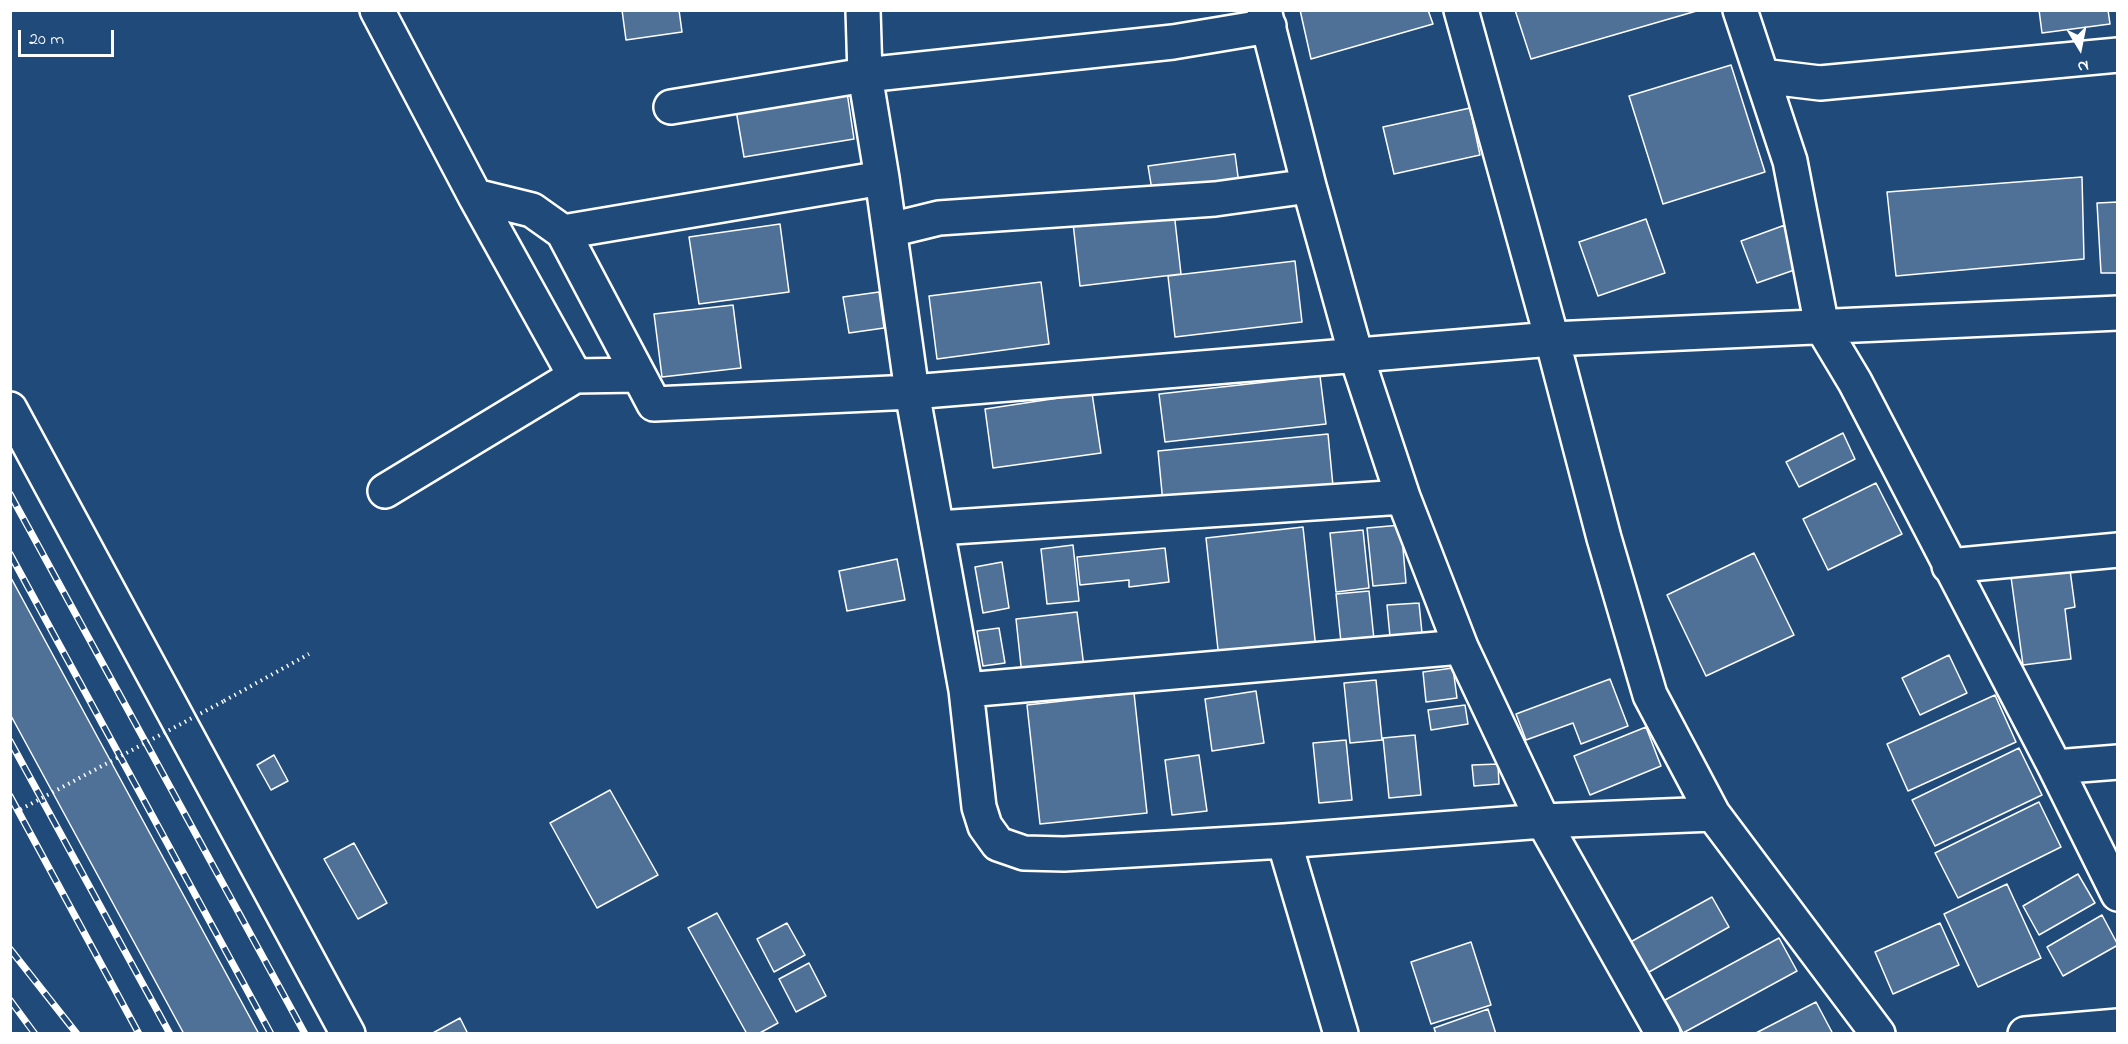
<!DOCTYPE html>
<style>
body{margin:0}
#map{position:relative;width:2128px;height:1044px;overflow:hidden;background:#1f4a7a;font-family:"Indie Flower",sans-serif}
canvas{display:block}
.frame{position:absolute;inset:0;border:12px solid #fff;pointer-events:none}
.north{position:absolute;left:2050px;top:18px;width:60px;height:60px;-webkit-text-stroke:4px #1f4a7a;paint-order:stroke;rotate:170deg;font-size:16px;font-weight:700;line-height:24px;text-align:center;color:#fff}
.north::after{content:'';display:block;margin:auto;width:21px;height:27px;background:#fff;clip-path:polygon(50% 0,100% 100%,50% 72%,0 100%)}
.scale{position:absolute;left:18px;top:30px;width:96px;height:27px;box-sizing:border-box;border:3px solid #fff;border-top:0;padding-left:8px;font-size:18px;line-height:21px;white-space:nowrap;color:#fff;-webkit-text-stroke:4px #1f4a7a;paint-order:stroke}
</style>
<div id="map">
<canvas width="2128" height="1044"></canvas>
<div class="frame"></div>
<div class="north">N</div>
<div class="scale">20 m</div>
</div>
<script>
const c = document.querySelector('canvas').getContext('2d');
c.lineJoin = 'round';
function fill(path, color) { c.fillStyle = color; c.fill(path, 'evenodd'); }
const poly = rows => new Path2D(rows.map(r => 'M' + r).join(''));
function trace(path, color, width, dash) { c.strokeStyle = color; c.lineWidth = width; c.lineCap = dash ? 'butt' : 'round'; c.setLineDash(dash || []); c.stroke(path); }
const building = poly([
 [622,10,679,10,682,32,626,40,622,10],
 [1300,10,1428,10,1433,24,1311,59,1300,10],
 [1515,10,1700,10,1531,59,1515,10],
 [2039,10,2108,10,2110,24,2042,33,2039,10],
 [1731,65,1765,172,1663,204,1629,96,1731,65],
 [847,92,854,139,744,157,736,110,847,92],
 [1470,108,1480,155,1394,174,1383,127,1470,108],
 [1235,154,1239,184,1153,196,1148,166,1235,154],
 [2082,177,2084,259,1896,276,1887,192,2082,177],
 [2118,202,2118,273,2101,273,2097,203,2118,202],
 [1174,212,1181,274,1080,286,1073,223,1174,212],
 [1646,219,1665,273,1598,296,1579,242,1646,219],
 [780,224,789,292,699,304,689,237,780,224],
 [1785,225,1800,268,1757,283,1741,241,1785,225],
 [1295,261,1302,322,1175,337,1168,276,1295,261],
 [1041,282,1049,344,937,359,929,296,1041,282],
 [879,292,884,328,849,333,843,297,879,292],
 [733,305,741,368,662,377,654,314,733,305],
 [1320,376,1326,424,1165,442,1159,394,1320,376],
 [1092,393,1101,453,993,468,985,409,1092,393],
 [1843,433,1855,459,1799,487,1786,462,1843,433],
 [1328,434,1333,486,1163,503,1158,451,1328,434],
 [1876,483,1902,534,1828,570,1803,519,1876,483],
 [1401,525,1406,583,1373,586,1367,528,1401,525],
 [1303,527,1316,649,1219,659,1206,538,1303,527],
 [1363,530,1369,588,1336,592,1330,533,1363,530],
 [1073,545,1079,601,1047,604,1041,549,1073,545],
 [1165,548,1169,582,1129,587,1129,580,1080,585,1077,557,1165,548],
 [1754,553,1794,635,1706,676,1667,595,1754,553],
 [897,559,905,600,847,611,839,571,897,559],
 [1002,562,1009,608,983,613,975,567,1002,562],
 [2070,570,2075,607,2065,609,2071,659,2023,665,2011,577,2070,570],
 [10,576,259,1034,184,1034,10,714,10,576],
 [1369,591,1375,649,1342,652,1336,594,1369,591],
 [1419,603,1423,643,1391,647,1387,605,1419,603],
 [1077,612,1084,667,1022,675,1016,619,1077,612],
 [999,628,1005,663,983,666,977,631,999,628],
 [1949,655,1967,693,1920,715,1902,678,1949,655],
 [1453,668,1457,698,1426,702,1423,672,1453,668],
 [1610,679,1628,726,1581,744,1573,723,1526,740,1516,714,1610,679],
 [1376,680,1382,740,1350,743,1344,683,1376,680],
 [1256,691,1264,743,1212,751,1205,699,1256,691],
 [1134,693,1147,813,1040,824,1027,705,1134,693],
 [1995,695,2016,742,1908,791,1887,744,1995,695],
 [1465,705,1468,724,1431,730,1428,710,1465,705],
 [1646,727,1661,766,1590,795,1574,756,1646,727],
 [1415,735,1421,795,1389,798,1383,738,1415,735],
 [1346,740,1352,800,1319,803,1313,743,1346,740],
 [2019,748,2042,795,1935,846,1912,800,2019,748],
 [274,755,288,781,271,790,257,765,274,755],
 [1199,755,1207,811,1172,815,1165,760,1199,755],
 [1498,764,1499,784,1474,786,1472,765,1498,764],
 [610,790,658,875,597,908,550,823,610,790],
 [2039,802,2061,847,1958,898,1935,853,2039,802],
 [354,843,387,903,358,919,324,859,354,843],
 [2078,874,2095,903,2039,935,2023,906,2078,874],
 [2007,884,2041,958,1978,987,1944,914,2007,884],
 [1712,897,1729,927,1642,976,1625,945,1712,897],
 [717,913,778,1023,758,1034,747,1034,688,928,717,913],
 [2102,915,2118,945,2063,976,2047,947,2102,915],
 [787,923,805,955,774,972,757,939,787,923],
 [1940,923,1959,965,1893,994,1875,952,1940,923],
 [1779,938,1797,971,1683,1033,1665,1000,1779,938],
 [1471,942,1491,1005,1431,1024,1411,962,1471,942],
 [809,963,826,996,796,1012,779,979,809,963],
 [1816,1002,1833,1034,1754,1034,1816,1002],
 [1488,1009,1496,1034,1436,1034,1434,1028,1488,1009],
 [460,1018,468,1034,431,1034,460,1018]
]);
const path = poly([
 [224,701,309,654]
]);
const minor = poly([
 [377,10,475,196,575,376],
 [863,10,865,75,882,178,912,392,966,690,979,807,985,826,998,844,1024,853,1064,854,1284,841,1543,821,1713,814],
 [1264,10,1309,186,1356,355,1403,497,1461,647,1543,821,1663,1034],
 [1461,10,1552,339,1604,538,1650,695,1713,814,1878,1034],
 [1740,10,1790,161,1822,327,1855,382,2055,767,2118,894],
 [1762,76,1820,83,2118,55],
 [671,107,865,75,1173,42,1269,26],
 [475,196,532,210,563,232,654,404,912,392,1552,339,2118,313],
 [890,230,939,218,1215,199,1309,186],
 [563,232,882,178],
 [10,409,348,1034],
 [385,491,575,376,638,375],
 [938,528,1403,497],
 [1949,566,2118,550],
 [966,690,1461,647],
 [2055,767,2118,762],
 [1284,841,1341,1034],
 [2025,1034,2118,1026]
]);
const rail = poly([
 [10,494,305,1034],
 [10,554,271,1034],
 [10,741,170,1034],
 [10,796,139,1034],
 [10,949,77,1034],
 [10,1000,35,1034]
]);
const pathBridge = poly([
 [10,815,224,701]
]);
fill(building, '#507197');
trace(building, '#fff', 1.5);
trace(minor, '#fff', 38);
trace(path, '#fff', 4, [1.5, 4.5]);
trace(minor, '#1f4a7a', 33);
trace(rail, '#fff', 7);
trace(rail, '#1f4a7a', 4.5, [14]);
trace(pathBridge, '#fff', 4, [1.5, 4.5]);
</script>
